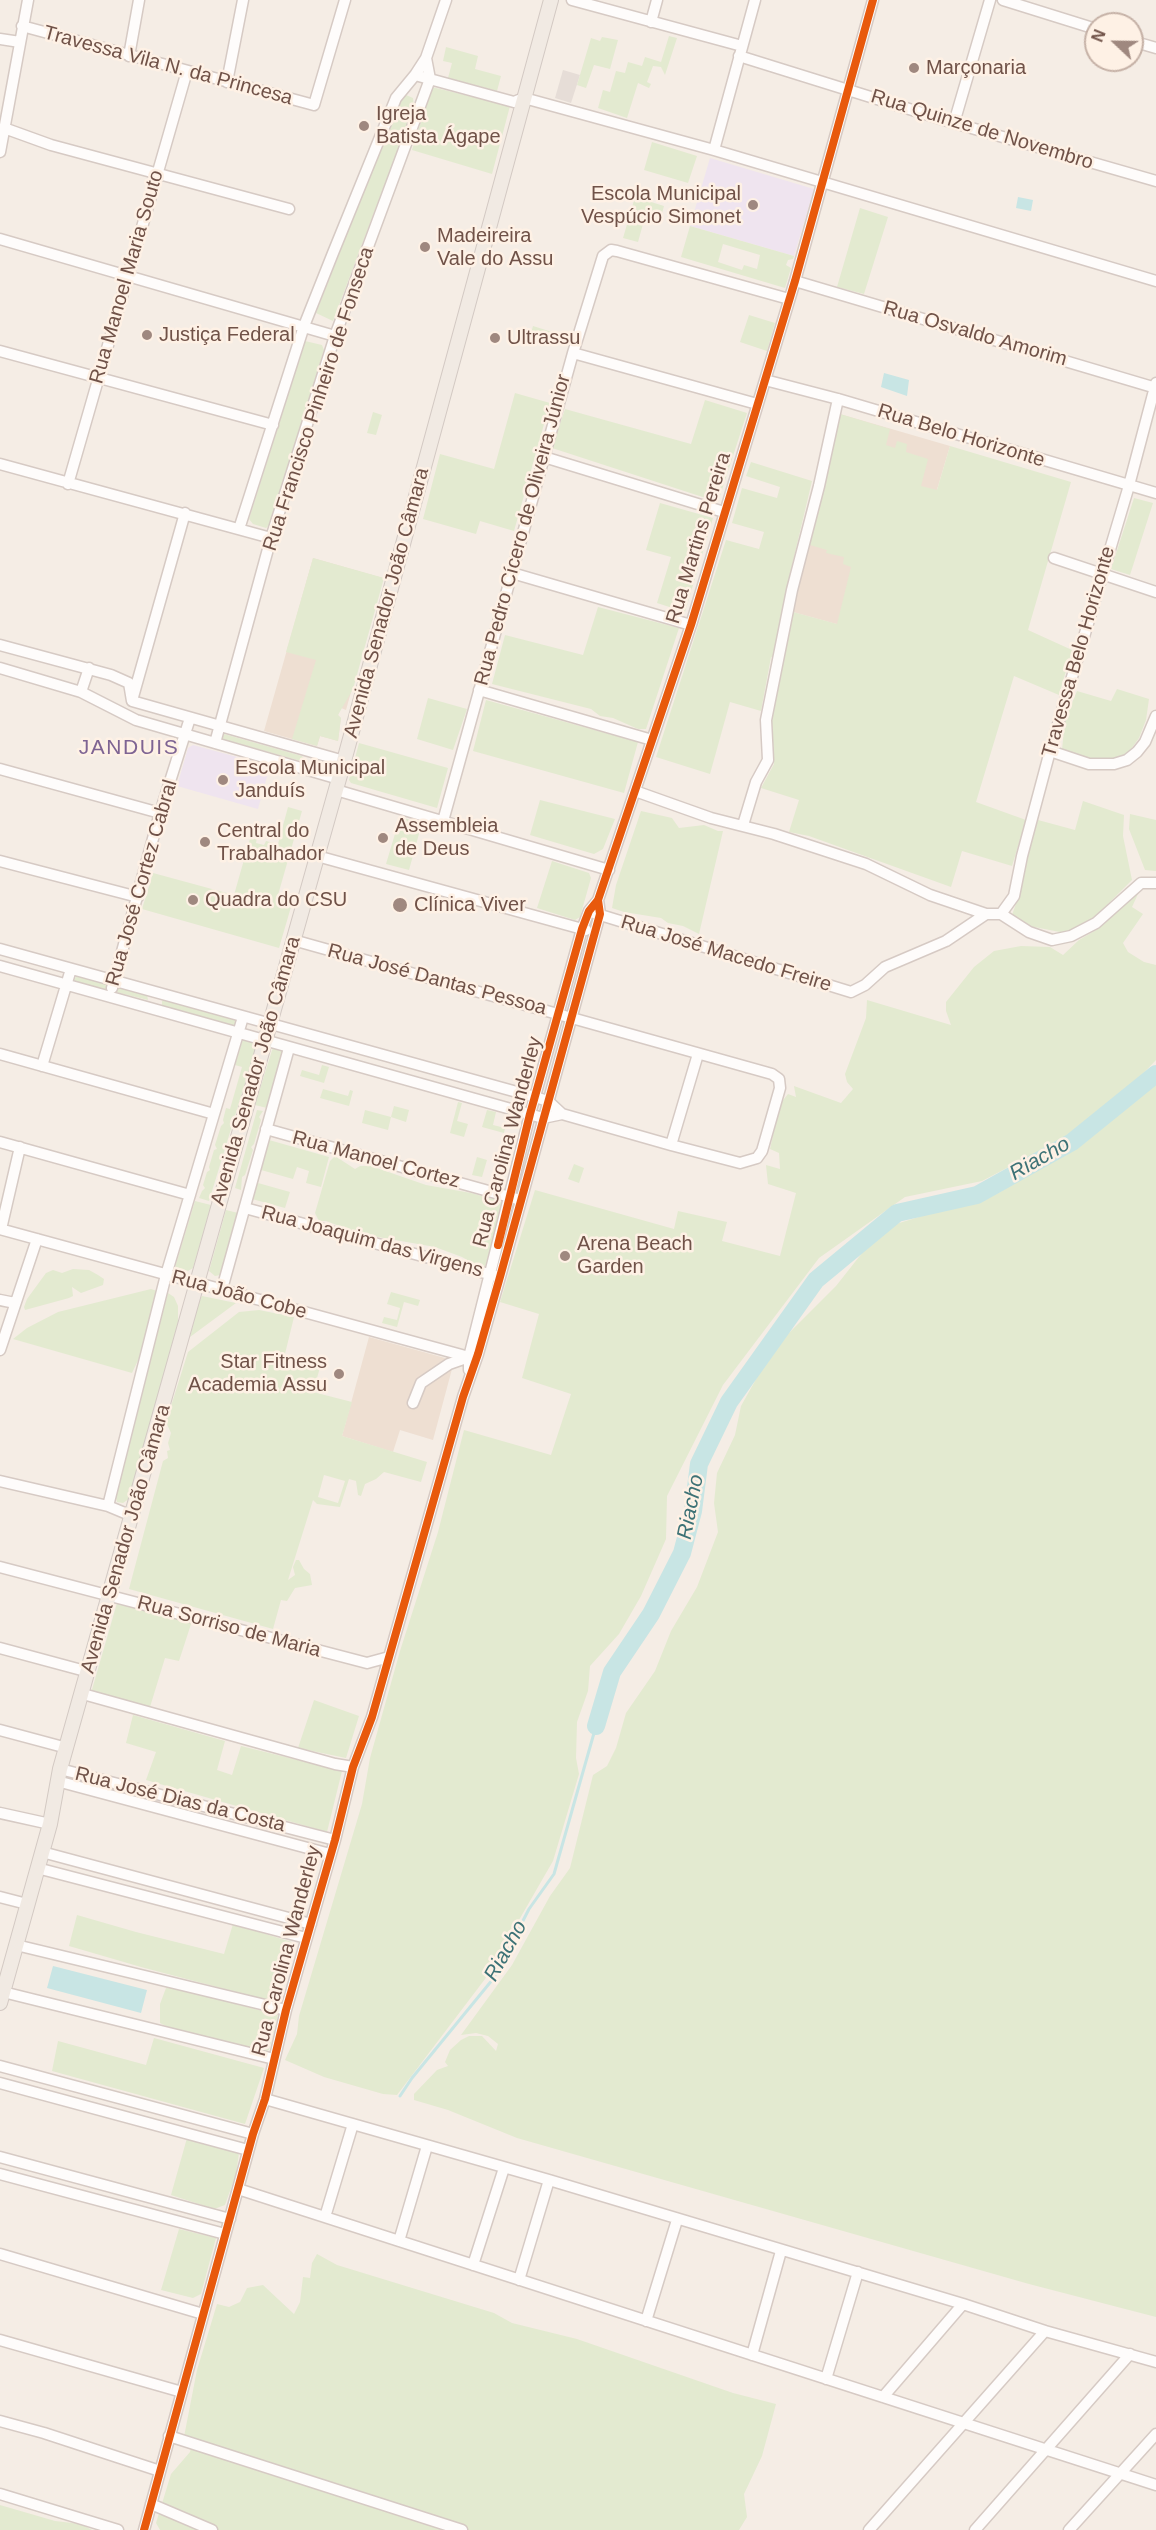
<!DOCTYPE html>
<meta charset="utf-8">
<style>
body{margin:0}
#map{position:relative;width:1156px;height:2530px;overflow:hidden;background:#f5ede5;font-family:Arial,sans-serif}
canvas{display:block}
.north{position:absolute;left:1084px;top:12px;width:60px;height:60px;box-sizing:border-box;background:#fef1e5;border:2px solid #c5b1a6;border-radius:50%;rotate:292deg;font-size:16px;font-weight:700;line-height:24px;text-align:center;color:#705248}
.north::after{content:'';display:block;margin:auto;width:21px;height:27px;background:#9f887f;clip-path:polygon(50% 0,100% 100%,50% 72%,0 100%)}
</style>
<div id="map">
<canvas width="1156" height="2530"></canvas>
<div class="north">N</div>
</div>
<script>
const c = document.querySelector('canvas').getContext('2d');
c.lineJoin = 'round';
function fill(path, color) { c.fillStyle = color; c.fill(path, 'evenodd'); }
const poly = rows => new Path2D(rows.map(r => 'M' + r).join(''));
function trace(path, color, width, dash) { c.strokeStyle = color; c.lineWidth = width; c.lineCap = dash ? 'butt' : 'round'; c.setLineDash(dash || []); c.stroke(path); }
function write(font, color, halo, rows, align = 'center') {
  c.font = font + ' Arial,sans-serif'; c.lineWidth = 5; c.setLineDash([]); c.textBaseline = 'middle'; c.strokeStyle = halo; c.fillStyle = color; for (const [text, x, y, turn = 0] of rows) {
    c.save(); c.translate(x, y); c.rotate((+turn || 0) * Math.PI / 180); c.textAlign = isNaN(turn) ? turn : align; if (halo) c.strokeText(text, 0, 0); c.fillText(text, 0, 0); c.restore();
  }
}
const residential = poly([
 [840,414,950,446,892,641,869,635,869,633,793,612],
 [313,558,383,578,346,710,341,708,338,715,341,718,338,741,320,736,317,746,264,731],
 [369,1337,445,1358,452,1369,433,1440,400,1430,393,1452,342,1436]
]);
const industrial = poly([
 [563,70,580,75,571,103,555,98]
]);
const education = poly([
 [710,158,814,189,794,256,690,226],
 [193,745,263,764,268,773,258,809,177,786,188,748]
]);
const green = poly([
 [669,36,677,38,665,75,661,67,653,66,647,82,651,84,649,88,638,83,627,118,598,108,603,90,610,92,616,71,625,73,628,62,642,66,645,57,661,62],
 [602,37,618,40,610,69,594,65,586,88,577,85,591,38,600,41],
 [446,47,478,56,475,69,501,76,497,91,448,78,452,63,443,61],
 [432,87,510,106,492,174,412,150],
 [406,95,413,98,414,107,333,321,316,313,398,104,401,97],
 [652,142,697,156,688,183,644,170],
 [635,197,664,206,661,217,646,213,638,242,623,238],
 [860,208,888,217,864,294,837,287],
 [690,226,794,256,793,259,788,260,786,265,791,268,785,288,681,257],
 [723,244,760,255,757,269,744,265,742,270,718,262],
 [749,315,775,323,767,351,740,342],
 [533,326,568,337,566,345,531,333],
 [305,341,322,345,324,350,270,525,266,528,253,524,249,519],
 [515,393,550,403,514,531,480,521,476,534,423,519,440,454,494,469],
 [705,400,747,413,718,502,552,448,565,409,691,444],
 [373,412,382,415,376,435,367,433],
 [840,414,890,429,886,445,895,448,897,441,907,444,906,452,928,459,921,486,937,490,950,446,1071,482,1028,630,1072,650,1059,695,1014,676,976,802,1026,820,1012,866,962,851,951,887,809,836,789,832,799,800,761,788,774,764,772,721,774,704,793,612,837,624,851,567,843,564,844,557,826,553,827,550,810,545],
 [751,462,812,481,785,595,775,659,771,657,761,711,730,702,710,774,656,757,726,540,759,549,764,532,732,523,742,488,777,498,780,487,746,476],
 [1134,498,1153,503,1130,575,1111,569],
 [660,503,713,518,685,612,657,603,671,557,646,550],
 [313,558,384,578,353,689,338,715,341,718,338,741,320,736,317,746,292,739,316,660,286,652],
 [598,607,679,628,646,729,638,729,613,718,600,716,591,709,492,684,505,635,583,655],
 [1117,689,1149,699,1146,720,1139,738,1129,752,1120,759,1091,762,1062,750,1065,719,1077,691,1111,701],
 [428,698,467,709,453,750,417,739],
 [486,700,638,742,624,793,473,751],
 [224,734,302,756,305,760,301,761,222,739],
 [359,743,448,768,437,808,351,783,349,780],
 [540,800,615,819,603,849,594,854,530,835],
 [1083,801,1124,815,1123,836,1132,880,1091,921,1065,933,1024,925,1012,915,1020,892,1023,873,1038,820,1075,830],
 [288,807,302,811,278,895,293,900,279,948,142,909,153,873,234,895,251,835,257,837,256,843,264,845,266,841,278,844],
 [641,811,672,818,679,828,704,825,718,831,723,831,699,934,683,926,668,923,661,918,624,912,612,908,616,885],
 [1130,814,1156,820,1156,871,1145,870,1129,829],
 [400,817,422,823,409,870,386,864],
 [552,861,589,873,591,878,580,917,575,920,537,908],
 [1138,894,1132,907,1143,914,1123,943,1128,952,1144,962,1156,965,1156,1060,1136,1081,1070,1135,982,1181,905,1197,819,1258,723,1385,667,1496,666,1539,641,1596,619,1634,590,1666,588,1691,577,1722,576,1758,579,1774,553,1861,485,1979,397,2095,383,2094,324,2077,285,2060,297,2034,299,2016,362,1804,370,1758,400,1651,438,1532,464,1430,551,1455,571,1394,522,1378,539,1314,500,1302,535,1190,674,1229,678,1211,727,1222,722,1241,780,1256,796,1193,768,1184,766,1165,780,1169,779,1153,770,1149,780,1104,788,1094,796,1097,794,1086,841,1103,853,1089,847,1082,845,1074,866,1018,867,1000,951,1025,946,1011,946,1002,974,967,994,951,1021,946,1050,947,1063,955,1079,940,1096,930,1132,895],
 [77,975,147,995,148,1000,75,982,74,980],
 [164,1000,235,1020,236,1023,234,1026,162,1006,162,1001],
 [243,1039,257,1044,209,1201,199,1198,202,1191,205,1188,203,1185,207,1172,210,1170,209,1167,214,1150,217,1149,215,1145,221,1126,224,1123,223,1120,226,1108,230,1109,242,1067,235,1065],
 [273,1047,283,1051,267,1108,255,1105],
 [322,1065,329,1067,324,1083,300,1076,302,1070,319,1075],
 [1156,1080,1156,2317,1029,2284,517,2138,448,2110,414,2100,414,2094,437,2070,448,2066,445,2062,450,2050,461,2040,469,2036,482,2036,496,2051,498,2044,488,2036,476,2033,461,2035,512,1965,550,1896,570,1868,593,1775,607,1766,616,1748,626,1713,655,1671,671,1631,697,1587,718,1532,714,1503,717,1473,735,1435,741,1406,760,1372,781,1341,836,1286,866,1248,896,1224,1000,1192,1047,1164,1095,1132],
 [323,1089,348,1096,350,1090,353,1091,349,1106,320,1098],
 [458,1102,462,1103,457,1121,468,1124,464,1137,450,1133],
 [394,1106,409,1110,406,1122,391,1117,388,1130,362,1123,365,1110,391,1117],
 [257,1110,263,1111,259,1117,261,1120,254,1144,251,1147,253,1150,245,1175,242,1177,241,1190,235,1188],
 [487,1110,496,1112,493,1125,505,1128,504,1133,482,1127],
 [269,1140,329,1157,321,1187,306,1183,309,1171,297,1167,293,1179,261,1170,258,1183,290,1192,285,1208,252,1199],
 [335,1156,355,1169,360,1166,371,1166,426,1185,471,1193,500,1201,503,1204,485,1267,476,1265,462,1257,435,1247,361,1234,326,1221,319,1221,315,1213,330,1161],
 [477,1157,487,1160,482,1177,472,1175],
 [574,1164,584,1168,579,1183,568,1179],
 [195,1201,211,1205,193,1268,188,1271,175,1267],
 [226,1210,238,1213,221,1275,215,1276,209,1271],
 [73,1269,89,1270,98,1275,104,1279,103,1285,81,1293,72,1287,73,1296,69,1298,25,1310,24,1307,27,1299,46,1273,53,1270,62,1273],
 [151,1289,157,1291,141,1354,132,1373,13,1339,27,1328,58,1312],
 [391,1292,420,1300,418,1306,404,1302,397,1327,382,1323,384,1317,397,1320,400,1308,387,1304],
 [168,1293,174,1297,178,1306,178,1322,130,1498,123,1503,117,1502,116,1498,139,1397],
 [202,1296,236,1303,190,1337,199,1301],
 [259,1310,294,1317,284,1358,311,1365,314,1355,323,1357,313,1392,352,1402,342,1436,427,1462,421,1482,384,1472,376,1479,365,1484,361,1496,358,1495,356,1481,349,1479,340,1507,317,1504,313,1500,288,1580,295,1575,293,1567,296,1560,299,1560,304,1569,310,1574,312,1585,295,1588,287,1601,281,1600,273,1629,129,1589,163,1461,168,1458,167,1451,170,1450,168,1443,171,1433,166,1422,188,1352,239,1312],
 [324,1475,345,1481,338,1503,318,1497],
 [117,1603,192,1621,179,1661,165,1658,150,1707,91,1693],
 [314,1700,359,1716,346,1758,298,1748],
 [133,1715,225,1741,217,1770,232,1775,241,1746,342,1771,327,1832,146,1780,156,1752,126,1743],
 [77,1915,136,1932,224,1954,233,1924,295,1943,278,2003,141,1967,69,1946],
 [170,1987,278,2015,269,2050,263,2052,173,2030,160,2023,160,2004,166,1988],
 [154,2038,264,2068,245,2124,52,2071,58,2041,146,2065],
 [187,2138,239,2153,236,2174,225,2205,214,2209,171,2195],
 [179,2229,216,2238,201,2294,193,2298,161,2290],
 [317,2254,337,2265,494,2313,512,2323,577,2339,733,2393,776,2404,762,2456,744,2494,747,2517,739,2530,160,2530,156,2523,171,2474,190,2452,192,2443,182,2447,197,2370,217,2304,229,2307,240,2302,247,2288,263,2285,294,2314,300,2302,303,2277,310,2278,312,2263],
 [0,2505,55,2521,81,2524,92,2530,0,2530]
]);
const water = poly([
 [1018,197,1033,200,1031,211,1016,208],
 [884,373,909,380,907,396,881,387],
 [53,1966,147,1990,141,2013,47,1988]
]);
const stream = poly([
 [400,2096,412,2078,493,1979,529,1909,554,1874,596,1726]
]);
const river = poly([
 [596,1726,612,1672,651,1614,682,1553,693,1511,699,1464,729,1402,816,1280,897,1213,977,1195,1072,1142,1156,1074]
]);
const minor = poly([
 [572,0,742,46],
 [1003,0,1096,29],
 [651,22,657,0],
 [22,26,314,105,345,0],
 [0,39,20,42],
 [1132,41,1156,48],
 [129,56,139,0],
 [739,56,954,123,1156,181],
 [415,75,514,102,524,98,714,150,1156,281],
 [227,82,243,0],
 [954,123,990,0],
 [4,128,51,145,289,209],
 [714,150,755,0],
 [0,152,28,0],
 [0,239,335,336],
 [795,281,1156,388],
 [0,351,273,425],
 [573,353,757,404],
 [765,380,838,399,1156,493],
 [544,457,724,512],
 [0,464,271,538],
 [68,484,187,71],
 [239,529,304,326,333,253,396,98,415,75,426,58,446,0],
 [1054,558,1156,592],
 [512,573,691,625],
 [0,645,111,675,129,683,132,701,344,761],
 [0,668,81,692,136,720,339,779],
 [479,690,652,740],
 [81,692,89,668],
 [133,697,185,513],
 [215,743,271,538,335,336,430,79,426,58],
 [1050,751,1089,764,1114,764,1127,760,1137,752,1145,742,1156,716],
 [0,769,160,813],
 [336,790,609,870],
 [635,791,711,818,774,834,866,864,930,895,986,914,1001,914,1029,932,1052,940,1071,936,1096,923,1141,883,1156,883],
 [443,821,573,353,603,256,611,250,617,251,789,299],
 [743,825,756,782,768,760,766,720,792,590,819,486,838,399],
 [317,856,586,930],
 [0,861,138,897],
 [594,913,851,992,865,985,885,967,946,941,986,914],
 [1001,914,1014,896,1022,856,1050,751,1128,489,1156,383],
 [0,949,535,1097,548,1101,562,1114,671,1145,740,1163,757,1158,762,1151,780,1088,779,1079,772,1074,293,940],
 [0,966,543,1118,562,1114],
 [112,988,160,813,190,718],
 [0,1054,214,1114],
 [42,1066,71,969],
 [266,1129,517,1199],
 [0,1142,190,1195],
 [671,1145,698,1054],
 [245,1208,496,1276],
 [0,1229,469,1357,474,1355],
 [1,1229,20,1147],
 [222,1289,289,1048],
 [0,1300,15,1303],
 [0,1350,37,1239],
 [469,1370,469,1357,530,1114,582,929,589,911,598,900,691,625,795,281,873,0],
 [413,1403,421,1383,449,1364,469,1357],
 [0,1481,108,1506,132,1516],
 [108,1506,166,1275,243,1017],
 [0,1567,367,1663,389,1657],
 [0,1648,89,1672],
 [83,1694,335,1764,353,1767],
 [0,1730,67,1748],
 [60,1769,335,1840],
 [57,1781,330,1854],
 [0,1813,50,1824],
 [42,1852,311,1924],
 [37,1868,306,1938],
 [0,1897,27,1904],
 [16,1945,286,2010],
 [3,1992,274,2059],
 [0,2066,253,2134],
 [0,2083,248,2150],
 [265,2099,549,2180,963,2304,1045,2331,1156,2362],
 [0,2157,230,2219],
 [0,2174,225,2234],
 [238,2189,1156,2485],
 [325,2217,353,2124],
 [399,2241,427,2146],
 [0,2254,203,2314],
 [473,2265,504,2168],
 [519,2280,549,2180],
 [646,2321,677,2220],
 [0,2340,182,2392],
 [752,2355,781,2251],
 [826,2379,858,2272],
 [883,2397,963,2304],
 [0,2421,44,2433,160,2471],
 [169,2436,462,2530],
 [0,2494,118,2530],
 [151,2504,212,2530],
 [144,2530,253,2134,265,2099,286,2010,335,1840,353,1767,372,1717,463,1397,478,1354,500,1277,600,914,598,900],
 [869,2530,1045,2331],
 [975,2530,1130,2354],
 [1069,2530,1156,2434]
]);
const major = poly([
 [0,2003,50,1824,60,1769,344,761,551,0]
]);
const cycleway = poly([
 [498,1245,530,1114,582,929,589,911,598,900,691,625,795,281,873,0],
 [144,2530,253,2134,265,2099,286,2010,335,1840,353,1767,372,1717,463,1397,478,1354,500,1277,600,914,598,900]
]);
const markers = [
 [914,68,6,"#9f887f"],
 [364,126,6,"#9f887f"],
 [753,205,6,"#9f887f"],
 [425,247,6,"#9f887f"],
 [147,335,6,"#9f887f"],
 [495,338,6,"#9f887f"],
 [223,780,6,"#9f887f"],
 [383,838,6,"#9f887f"],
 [205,842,6,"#9f887f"],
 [193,900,6,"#9f887f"],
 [400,905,8,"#9f887f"],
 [565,1256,6,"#9f887f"],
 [339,1374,6,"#9f887f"]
];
const streetNames = [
 ["Travessa Vila N. da Princesa",168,66,15],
 ["Rua Quinze de Novembro",982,130,17],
 ["Rua Manoel Maria Souto",127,277,-74],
 ["Rua Osvaldo Amorim",975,334,16],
 ["Rua Francisco Pinheiro de Fonseca",319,399,-72],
 ["Rua Belo Horizonte",961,436,17],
 ["Rua Pedro Cícero de Oliveira Júnior",523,530,-75],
 ["Rua Martins Pereira",699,538,-73],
 ["Avenida Senador João Câmara",387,603,-75],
 ["Travessa Belo Horizonte",1079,652,-74],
 ["Rua José Cortez Cabral",142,883,-74],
 ["Rua José Macedo Freire",726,954,17],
 ["Rua José Dantas Pessoa",437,980,15],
 ["Avenida Senador João Câmara",256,1071,-74],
 ["Rua Carolina Wanderley",508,1142,-75],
 ["Rua Manoel Cortez",376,1160,15],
 ["Rua Joaquim das Virgens",372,1242,15],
 ["Rua João Cobe",239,1295,15],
 ["Avenida Senador João Câmara",126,1539,-74],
 ["Rua Sorriso de Maria",229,1627,15],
 ["Rua José Dias da Costa",180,1800,14],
 ["Rua Carolina Wanderley",287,1951,-75]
];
const poiNames = [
 ["Marçonaria",926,68],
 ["Igreja",376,114],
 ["Batista Ágape",376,137],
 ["Escola Municipal",741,194,"right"],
 ["Vespúcio Simonet",741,217,"right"],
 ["Madeireira",437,236],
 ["Vale do Assu",437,259],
 ["Justiça Federal",159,335],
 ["Ultrassu",507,338],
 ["Escola Municipal",235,768],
 ["Janduís",235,791],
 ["Assembleia",395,826],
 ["de Deus",395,849],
 ["Central do",217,831],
 ["Trabalhador",217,854],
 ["Quadra do CSU",205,900],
 ["Clínica Viver",414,905],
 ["Arena Beach",577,1244],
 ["Garden",577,1267],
 ["Star Fitness",327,1362,"right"],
 ["Academia Assu",327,1385,"right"]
];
const neighbourhoodNames = [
 ["JANDUIS",129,748]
];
const waterNames = [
 ["Riacho",1040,1159,-30],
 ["Riacho",691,1507,-79],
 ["Riacho",506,1951,-61]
];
fill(residential, '#eedfd2');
fill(industrial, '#e6ddd7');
fill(education, '#efe4ef');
fill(green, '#e3ead0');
fill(water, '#c8e5e4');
trace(stream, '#c8e5e4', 3);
trace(river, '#c8e5e4', 18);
trace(minor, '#d6cac4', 13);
trace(major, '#d3c9c3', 16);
trace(minor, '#fefcfb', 10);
trace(major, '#f1eae3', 14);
trace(cycleway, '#e8590c', 8);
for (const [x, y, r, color] of markers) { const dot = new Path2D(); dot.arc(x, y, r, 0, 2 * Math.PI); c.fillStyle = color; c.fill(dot); trace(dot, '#fef1e5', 2); }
write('20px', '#705248', '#fef1e5', streetNames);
write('20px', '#705248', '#fef1e5', poiNames, 'left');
c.letterSpacing = '1.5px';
write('21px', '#7e6493', '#fef1e5', neighbourhoodNames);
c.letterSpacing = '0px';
write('italic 21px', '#3d7276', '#fef1e5', waterNames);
</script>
